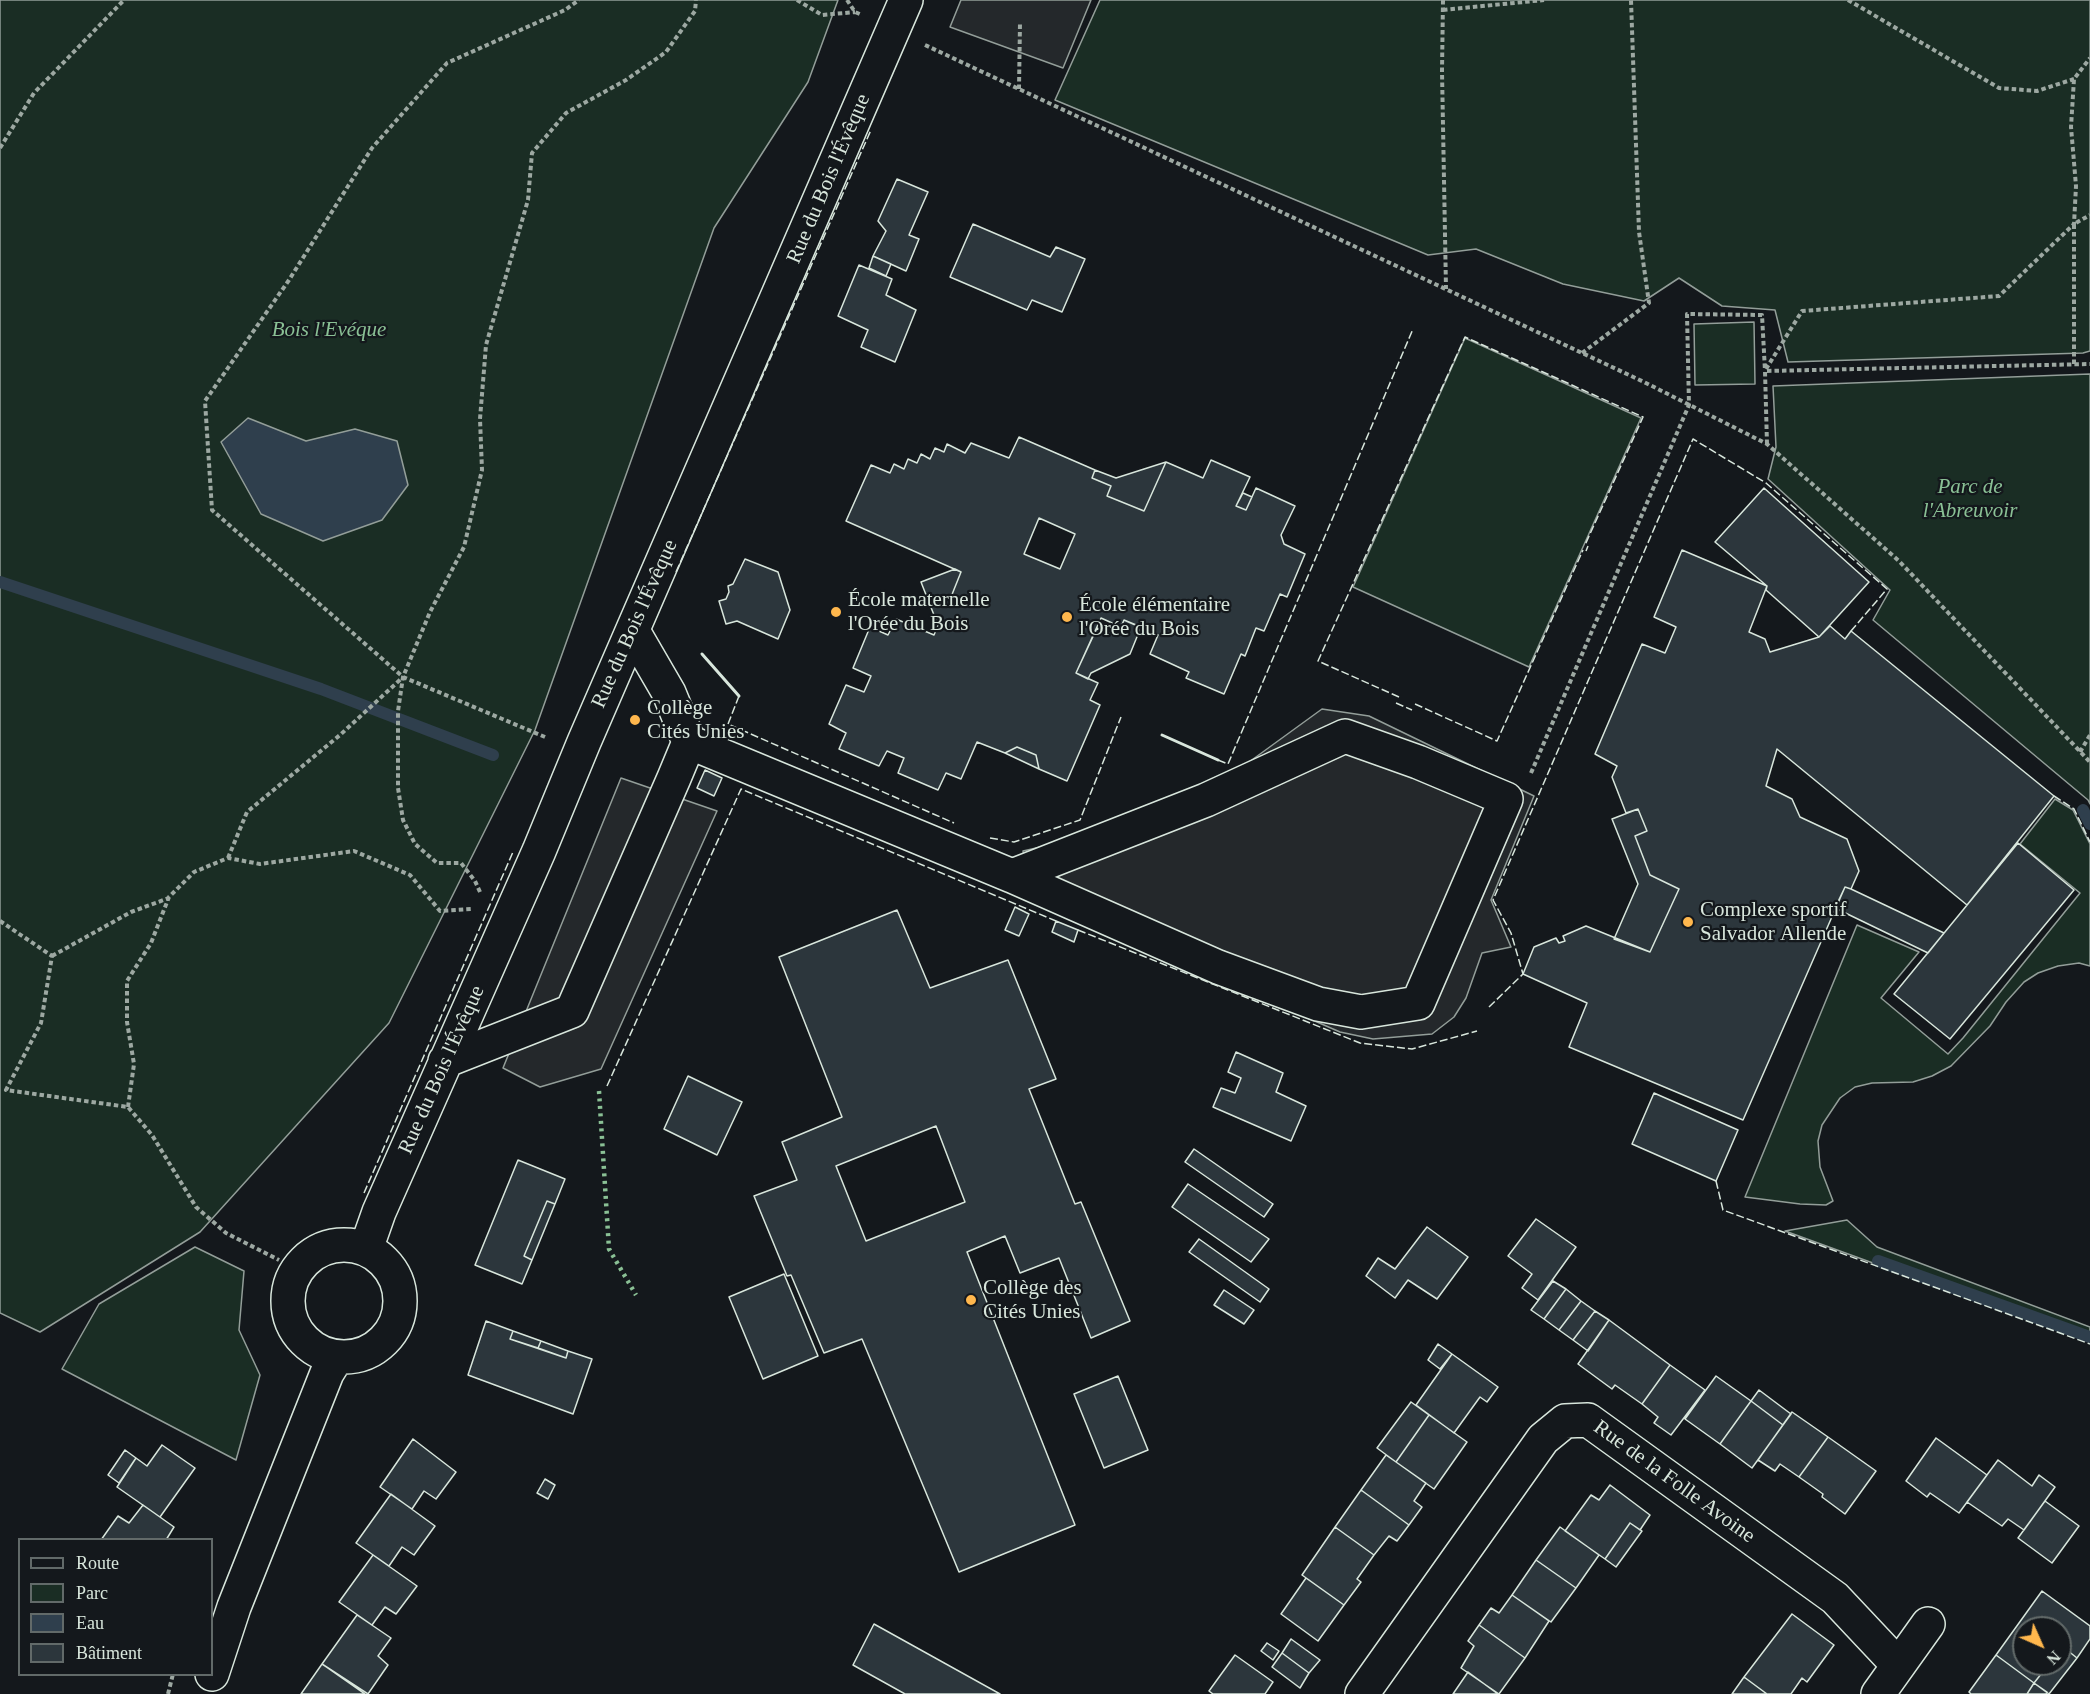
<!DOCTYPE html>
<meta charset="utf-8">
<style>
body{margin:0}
#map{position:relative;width:2090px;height:1694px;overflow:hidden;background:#14181c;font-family:"Times New Roman",serif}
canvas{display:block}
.legend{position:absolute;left:18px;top:1538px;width:195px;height:138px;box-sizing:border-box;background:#14181c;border:2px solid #626a69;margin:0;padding:8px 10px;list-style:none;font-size:18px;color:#d8e6dc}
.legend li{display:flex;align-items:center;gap:12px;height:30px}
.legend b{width:30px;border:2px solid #626a69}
.north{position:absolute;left:2012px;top:1616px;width:60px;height:60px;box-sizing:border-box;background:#14181c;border:2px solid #626a69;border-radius:50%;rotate:135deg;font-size:16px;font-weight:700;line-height:24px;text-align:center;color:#d8e6dc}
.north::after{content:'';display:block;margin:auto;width:21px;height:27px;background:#ffb74d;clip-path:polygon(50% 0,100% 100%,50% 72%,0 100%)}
</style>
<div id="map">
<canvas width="2090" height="1694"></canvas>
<ul class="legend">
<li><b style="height:8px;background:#14181c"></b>Route</li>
<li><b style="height:16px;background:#1a2d24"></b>Parc</li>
<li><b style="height:16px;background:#2f3f4d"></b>Eau</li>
<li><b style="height:16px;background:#2c363c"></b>Bâtiment</li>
</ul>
<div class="north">N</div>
</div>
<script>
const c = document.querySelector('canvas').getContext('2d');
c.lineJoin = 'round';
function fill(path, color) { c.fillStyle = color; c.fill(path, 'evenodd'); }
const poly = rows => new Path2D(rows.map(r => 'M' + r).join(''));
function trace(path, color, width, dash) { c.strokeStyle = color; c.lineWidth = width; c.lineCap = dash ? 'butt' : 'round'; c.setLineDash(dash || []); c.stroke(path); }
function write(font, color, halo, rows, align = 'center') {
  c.font = font + ' "Times New Roman",serif'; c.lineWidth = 4.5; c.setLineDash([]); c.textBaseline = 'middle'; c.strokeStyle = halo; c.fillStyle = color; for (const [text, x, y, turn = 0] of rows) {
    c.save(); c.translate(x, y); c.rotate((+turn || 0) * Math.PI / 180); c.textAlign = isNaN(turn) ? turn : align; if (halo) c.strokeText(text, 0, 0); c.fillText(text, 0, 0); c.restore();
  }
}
const green = poly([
 [0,0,838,0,808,82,714,228,535,730,389,1023,200,1232,40,1332,0,1313,0,0],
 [1100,0,2090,0,2090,351,2083,353,1788,362,1775,310,1722,306,1679,278,1644,301,1563,284,1476,249,1428,255,1055,100,1100,0],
 [1754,322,1755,384,1695,385,1694,324,1754,322],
 [1465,338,1641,418,1529,667,1353,587,1465,338],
 [2090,374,2090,804,2088,800,1873,620,1890,590,1768,479,1776,447,1773,386,2090,374],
 [2055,799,2073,810,2090,844,2090,966,2079,963,2058,966,2038,973,2024,982,2006,1002,1990,1026,1951,1066,1932,1076,1913,1082,1872,1083,1855,1087,1840,1098,1822,1125,1818,1141,1820,1167,1833,1201,1826,1205,1800,1204,1745,1197,1857,925,1919,952,1881,998,1948,1054,1963,1038,2080,893,2020,844,2055,799],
 [1847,1220,1877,1247,2090,1327,2090,1342,1785,1231,1847,1220],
 [195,1247,244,1271,239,1330,260,1375,236,1460,62,1369,99,1304,195,1247]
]);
const parking = poly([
 [961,0,1091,0,1063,68,950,27,961,0],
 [1322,709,1369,716,1534,796,1491,900,1511,947,1482,953,1466,998,1454,1017,1432,1034,1373,1039,1340,1032,1032,898,1023,851,1089,836,1238,770,1322,709],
 [621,778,717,811,601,1069,540,1087,503,1068,621,778]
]);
const water = poly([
 [248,418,306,441,355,429,397,441,408,485,382,520,323,541,261,514,221,442,248,418]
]);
const stream = poly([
 [0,582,321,689,493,755],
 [2083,810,2090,824],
 [1878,1261,2090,1337]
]);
const building = poly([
 [897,179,928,192,909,235,919,239,906,271,873,256,886,231,878,221,897,179],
 [973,224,1050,257,1056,247,1085,259,1062,312,1032,300,1027,310,950,277,973,224],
 [873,256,891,264,886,276,869,268,873,256],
 [859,265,892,279,886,295,916,310,895,362,861,347,868,330,838,316,859,265],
 [1019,437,1095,470,1092,478,1111,486,1107,496,1144,511,1166,462,1203,478,1211,460,1250,477,1236,506,1246,510,1256,488,1295,506,1281,535,1284,544,1305,554,1287,597,1280,594,1264,631,1256,628,1245,656,1241,654,1224,694,1186,678,1189,672,1150,654,1158,635,1124,620,1121,627,1101,618,1076,673,1098,683,1090,700,1100,705,1067,781,1039,769,1036,755,1017,747,1005,753,977,742,961,779,946,773,938,790,898,773,904,758,887,751,879,766,839,749,846,733,829,724,846,685,864,692,871,676,853,668,870,627,888,635,896,619,934,635,938,625,930,605,951,597,961,572,846,521,871,465,890,473,894,464,904,469,908,459,917,463,921,454,930,459,935,448,944,452,947,444,965,453,971,443,1009,458,1019,437],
 [1039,518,1075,534,1060,569,1024,554,1039,518],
 [1166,462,1144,511,1107,496,1111,486,1092,478,1095,470,1116,478,1166,462],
 [1764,488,1869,582,1819,637,1766,590,1767,586,1715,542,1764,488],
 [1243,493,1252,497,1246,510,1236,506,1243,493],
 [1682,550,1767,586,1749,632,1765,639,1770,652,1819,637,1830,626,1845,639,1851,631,2054,796,1967,905,1777,749,1766,786,1792,799,1800,817,1847,839,1859,871,1851,889,1845,887,1743,1120,1569,1047,1587,1003,1523,974,1534,947,1556,938,1559,943,1565,941,1563,936,1586,926,1650,952,1679,889,1650,875,1635,836,1647,831,1638,809,1626,813,1612,777,1617,766,1595,754,1642,644,1665,653,1676,627,1654,617,1682,550],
 [745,559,778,572,790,610,778,639,737,621,726,624,719,601,726,599,729,592,728,586,733,584,745,559],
 [955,569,961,572,951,597,930,605,921,582,955,569],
 [1124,620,1141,627,1130,654,1091,673,1088,679,1076,673,1097,628,1113,635,1118,626,1121,627,1124,620],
 [1017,747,1036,755,1039,769,1005,753,1017,747],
 [705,770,722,778,714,796,697,788,705,770],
 [1638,809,1647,831,1635,836,1650,875,1679,889,1650,952,1614,939,1638,884,1612,819,1638,809],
 [2018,843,2074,890,1950,1039,1894,994,2018,843],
 [1845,887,1851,889,1944,933,1928,953,1835,908,1845,887],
 [1015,907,1029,914,1019,936,1005,930,1015,907],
 [897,910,930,988,1008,960,1056,1079,1029,1089,1075,1204,1081,1202,1130,1321,1091,1338,1059,1258,1020,1273,1005,1236,967,1252,1075,1525,959,1572,862,1339,824,1353,791,1275,787,1276,754,1196,797,1180,782,1142,842,1117,779,957,897,910],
 [936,1126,965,1202,866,1241,836,1166,936,1126],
 [1056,921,1078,930,1074,942,1052,932,1056,921],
 [1236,1052,1283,1073,1276,1092,1306,1106,1291,1141,1213,1107,1221,1088,1235,1093,1241,1078,1228,1072,1236,1052],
 [688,1076,742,1102,717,1155,664,1129,688,1076],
 [1654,1093,1738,1130,1716,1181,1632,1144,1654,1093],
 [1194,1149,1273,1204,1264,1217,1185,1162,1194,1149],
 [518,1160,565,1179,555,1204,547,1201,524,1256,532,1260,522,1284,475,1265,518,1160],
 [1188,1184,1269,1239,1251,1262,1172,1207,1188,1184],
 [547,1201,555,1204,532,1260,524,1256,547,1201],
 [1536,1219,1576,1247,1538,1300,1522,1288,1532,1274,1508,1256,1536,1219],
 [1427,1227,1468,1257,1437,1299,1408,1280,1395,1298,1366,1276,1378,1258,1395,1269,1427,1227],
 [1199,1239,1269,1289,1260,1302,1189,1252,1199,1239],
 [784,1274,818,1356,763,1379,729,1297,784,1274],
 [1553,1281,1566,1289,1544,1319,1531,1310,1553,1281],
 [1566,1289,1581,1301,1559,1330,1544,1319,1566,1289],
 [1224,1290,1254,1310,1244,1324,1214,1305,1224,1290],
 [1581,1301,1595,1311,1573,1340,1559,1330,1581,1301],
 [1595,1311,1609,1320,1588,1351,1573,1340,1595,1311],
 [1609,1320,1670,1365,1642,1404,1615,1385,1612,1389,1578,1364,1609,1320],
 [486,1321,513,1331,510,1339,566,1358,568,1351,592,1359,573,1414,468,1375,486,1321],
 [513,1331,541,1341,538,1348,510,1339,513,1331],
 [541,1341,568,1351,566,1358,538,1348,541,1341],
 [1438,1344,1452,1354,1440,1369,1428,1360,1438,1344],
 [1452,1354,1498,1387,1487,1402,1480,1397,1454,1433,1416,1405,1452,1354],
 [1670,1365,1705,1390,1671,1435,1654,1423,1658,1417,1642,1404,1670,1365],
 [1118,1376,1148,1450,1104,1468,1074,1394,1118,1376],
 [1716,1376,1751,1401,1720,1444,1685,1419,1716,1376],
 [1759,1390,1791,1414,1783,1425,1751,1401,1759,1390],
 [1751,1401,1783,1425,1752,1468,1720,1444,1751,1401],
 [1411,1402,1429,1415,1396,1462,1377,1448,1411,1402],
 [1792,1412,1828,1437,1799,1477,1780,1464,1775,1471,1758,1460,1792,1412],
 [1429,1415,1467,1442,1434,1489,1396,1462,1429,1415],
 [1828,1437,1876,1471,1845,1514,1822,1497,1823,1494,1799,1477,1828,1437],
 [1936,1438,1987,1475,1959,1513,1930,1493,1927,1497,1906,1481,1936,1438],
 [413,1439,456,1472,436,1499,424,1491,412,1509,380,1487,413,1439],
 [162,1445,195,1468,160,1517,117,1487,136,1458,147,1466,162,1445],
 [125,1450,136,1458,119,1483,108,1475,125,1450],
 [1386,1455,1426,1483,1414,1501,1422,1507,1409,1525,1361,1490,1386,1455],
 [1998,1460,2032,1486,2039,1475,2055,1487,2024,1530,2008,1519,2002,1526,1967,1502,1998,1460],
 [545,1479,555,1485,548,1499,537,1493,545,1479],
 [1610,1485,1650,1515,1640,1530,1630,1523,1605,1559,1565,1531,1591,1495,1599,1500,1610,1485],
 [1361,1490,1409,1525,1397,1541,1389,1536,1374,1555,1335,1527,1361,1490],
 [391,1494,435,1526,414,1555,402,1547,389,1566,356,1543,391,1494],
 [2045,1501,2079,1526,2052,1563,2018,1538,2045,1501],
 [143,1505,174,1527,166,1540,101,1540,118,1516,129,1523,143,1505],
 [1630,1523,1642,1531,1616,1567,1605,1559,1630,1523],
 [1335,1527,1374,1555,1357,1579,1361,1582,1344,1605,1302,1575,1335,1527],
 [1560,1527,1599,1555,1576,1588,1536,1560,1560,1527],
 [373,1555,417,1586,396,1614,385,1607,372,1625,339,1602,373,1555],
 [1536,1560,1576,1588,1551,1622,1512,1595,1536,1560],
 [1306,1578,1344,1605,1318,1641,1281,1614,1306,1578],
 [2042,1591,2090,1626,2090,1639,2077,1658,2062,1646,2060,1649,2060,1628,2024,1628,2024,1664,2049,1664,2034,1683,1996,1655,2042,1591],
 [1512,1595,1549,1621,1525,1658,1479,1625,1491,1608,1499,1613,1512,1595],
 [1792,1614,1834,1645,1807,1682,1802,1678,1791,1694,1767,1694,1744,1677,1792,1614],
 [357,1615,391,1638,378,1656,388,1665,368,1694,322,1664,357,1615],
 [874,1624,1000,1694,905,1694,853,1665,874,1624],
 [1479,1625,1525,1658,1499,1694,1461,1668,1474,1646,1468,1641,1479,1625],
 [1291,1639,1320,1660,1309,1673,1282,1653,1291,1639],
 [1267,1643,1279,1651,1273,1660,1261,1651,1267,1643],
 [2062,1646,2077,1658,2049,1694,2034,1683,2049,1664,2060,1664,2060,1649,2062,1646],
 [1282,1653,1309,1673,1300,1688,1272,1667,1282,1653],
 [1235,1655,1273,1682,1265,1694,1213,1694,1209,1691,1235,1655],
 [1996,1655,2034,1683,2027,1694,1971,1694,1969,1692,1996,1655],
 [322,1664,365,1694,301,1694,322,1664],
 [1468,1672,1498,1694,1453,1694,1468,1672],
 [1744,1677,1767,1694,1732,1694,1744,1677],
 [2034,1683,2047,1692,2046,1694,2027,1694,2034,1683]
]);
const path = poly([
 [797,0,822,15,855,12],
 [847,0,855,12,862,15],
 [1443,0,1442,71,1446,289],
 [1848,0,1999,88,2037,91,2074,79],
 [1443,10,1544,0],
 [925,45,1644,382,1767,444,1899,561,2090,762],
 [1019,89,1020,23],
 [0,148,34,93,124,0],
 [1582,353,1649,303,1639,232,1631,0],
 [2074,364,2074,224,2090,215],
 [1766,369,1802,311,1999,296,2074,224,2076,186,2071,127,2074,79,2090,58],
 [1767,444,1765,371,2090,364],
 [545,737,403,677,212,510,205,401,289,280,372,148,447,63,565,10,579,0],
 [2080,752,2090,735],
 [1531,773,1689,405,1687,314,1762,315,1765,371],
 [228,858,247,812,340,735,402,678],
 [480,892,475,881,461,863,437,863,415,844,403,820,398,788,398,711,403,677,430,612,464,547,482,470,480,419,486,345,528,200,532,153,566,113,626,80,666,52,695,11,696,0],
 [0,921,52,956,41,1023,6,1090,128,1107,152,1135,196,1207,226,1233,279,1260],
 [52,956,131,912,169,898],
 [128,1107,134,1064,127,1022,127,981,151,943,169,897,194,872,228,858,260,864,354,851,410,875,440,911,472,909],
 [168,1694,173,1674]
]);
const minor = poly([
 [689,742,1012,876,1218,967,1318,1004,1361,1012,1418,1003,1506,799,1418,762,1345,736,1206,800,1012,876],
 [445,1061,572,1011,674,778,689,742,669,693,633,631],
 '288 1301a56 56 0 1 1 112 0a56 56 0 1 1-112 0Z',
 [366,1249,379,1212,539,851,584,742,906,0],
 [212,1674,234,1607,327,1373,337,1357],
 [1362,1694,1543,1439,1565,1421,1588,1420,1835,1598,1898,1665],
 [1878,1694,1928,1624]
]);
const hedge = poly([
 [599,1091,609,1249,636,1295]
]);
const fence = poly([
 [1586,551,1588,546],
 [676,572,871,130],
 [739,696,728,724,954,823],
 [1399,697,1318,661,1465,337,1643,417,1585,545],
 [1396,703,1412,710],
 [1415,704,1497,741,1583,550],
 [1218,760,1228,764,1413,329],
 [2054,796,2074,809,2090,842],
 [990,838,1014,842,1080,820,1121,717],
 [1078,930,1360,1043,1412,1049,1477,1031],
 [1489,1007,1523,974,1511,933,1493,900,1693,439,1766,483,1887,589,1851,631],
 [607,1086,741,789,1056,921],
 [1716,1181,1723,1210,2090,1344],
 [364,1193,513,852]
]);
const wall = poly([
 [702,654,739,696],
 [1162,735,1218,760]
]);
const markers = [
 [836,612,6,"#ffb74d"],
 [1067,617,6,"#ffb74d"],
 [635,720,6,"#ffb74d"],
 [1688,922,6,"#ffb74d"],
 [971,1300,6,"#ffb74d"]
];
const streetNames = [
 ["Rue du Bois l'Évêque",829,179,-67],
 ["Rue du Bois l'Évêque",635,624,-66],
 ["Rue du Bois l'Évêque",442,1070,-66],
 ["Rue de la Folle Avoine",1674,1482,36]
];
const parkNames = [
 ["Bois l'Evéque",329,330],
 ["Parc de",1970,487],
 ["l'Abreuvoir",1970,511]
];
const poiNames = [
 ["École maternelle",848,600],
 ["l'Orée du Bois",848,624],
 ["École élémentaire",1079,605],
 ["l'Orée du Bois",1079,629],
 ["Collège",647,708],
 ["Cités Unies",647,732],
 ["Complexe sportif",1700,910],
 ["Salvador Allende",1700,934],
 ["Collège des",983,1288],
 ["Cités Unies",983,1312]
];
fill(green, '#1a2d24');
trace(green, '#939e99', 1.5);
fill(parking, '#24282b');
trace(parking, '#939e99', 1.5);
fill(water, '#2f3f4d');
trace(water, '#939e99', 1.5);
trace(stream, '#2f3f4d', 12);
fill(building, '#2c363c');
trace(building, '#d8e6dc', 1.5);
trace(minor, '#d8e6dc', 36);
trace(path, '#9da8a2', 4, [4.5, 3]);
trace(minor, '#14181c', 33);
trace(hedge, '#8ac095', 4.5, [3, 4.5]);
trace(fence, '#d8e6dc', 1.5, [8, 3]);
trace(wall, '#d8e6dc', 3);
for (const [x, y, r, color] of markers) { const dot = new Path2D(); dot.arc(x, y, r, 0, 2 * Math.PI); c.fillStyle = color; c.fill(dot); trace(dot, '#14181c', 2); }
write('21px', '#d8e6dc', '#14181c', streetNames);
write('italic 21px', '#8ac095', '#14181c', parkNames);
write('21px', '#d8e6dc', '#14181c', poiNames, 'left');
</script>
